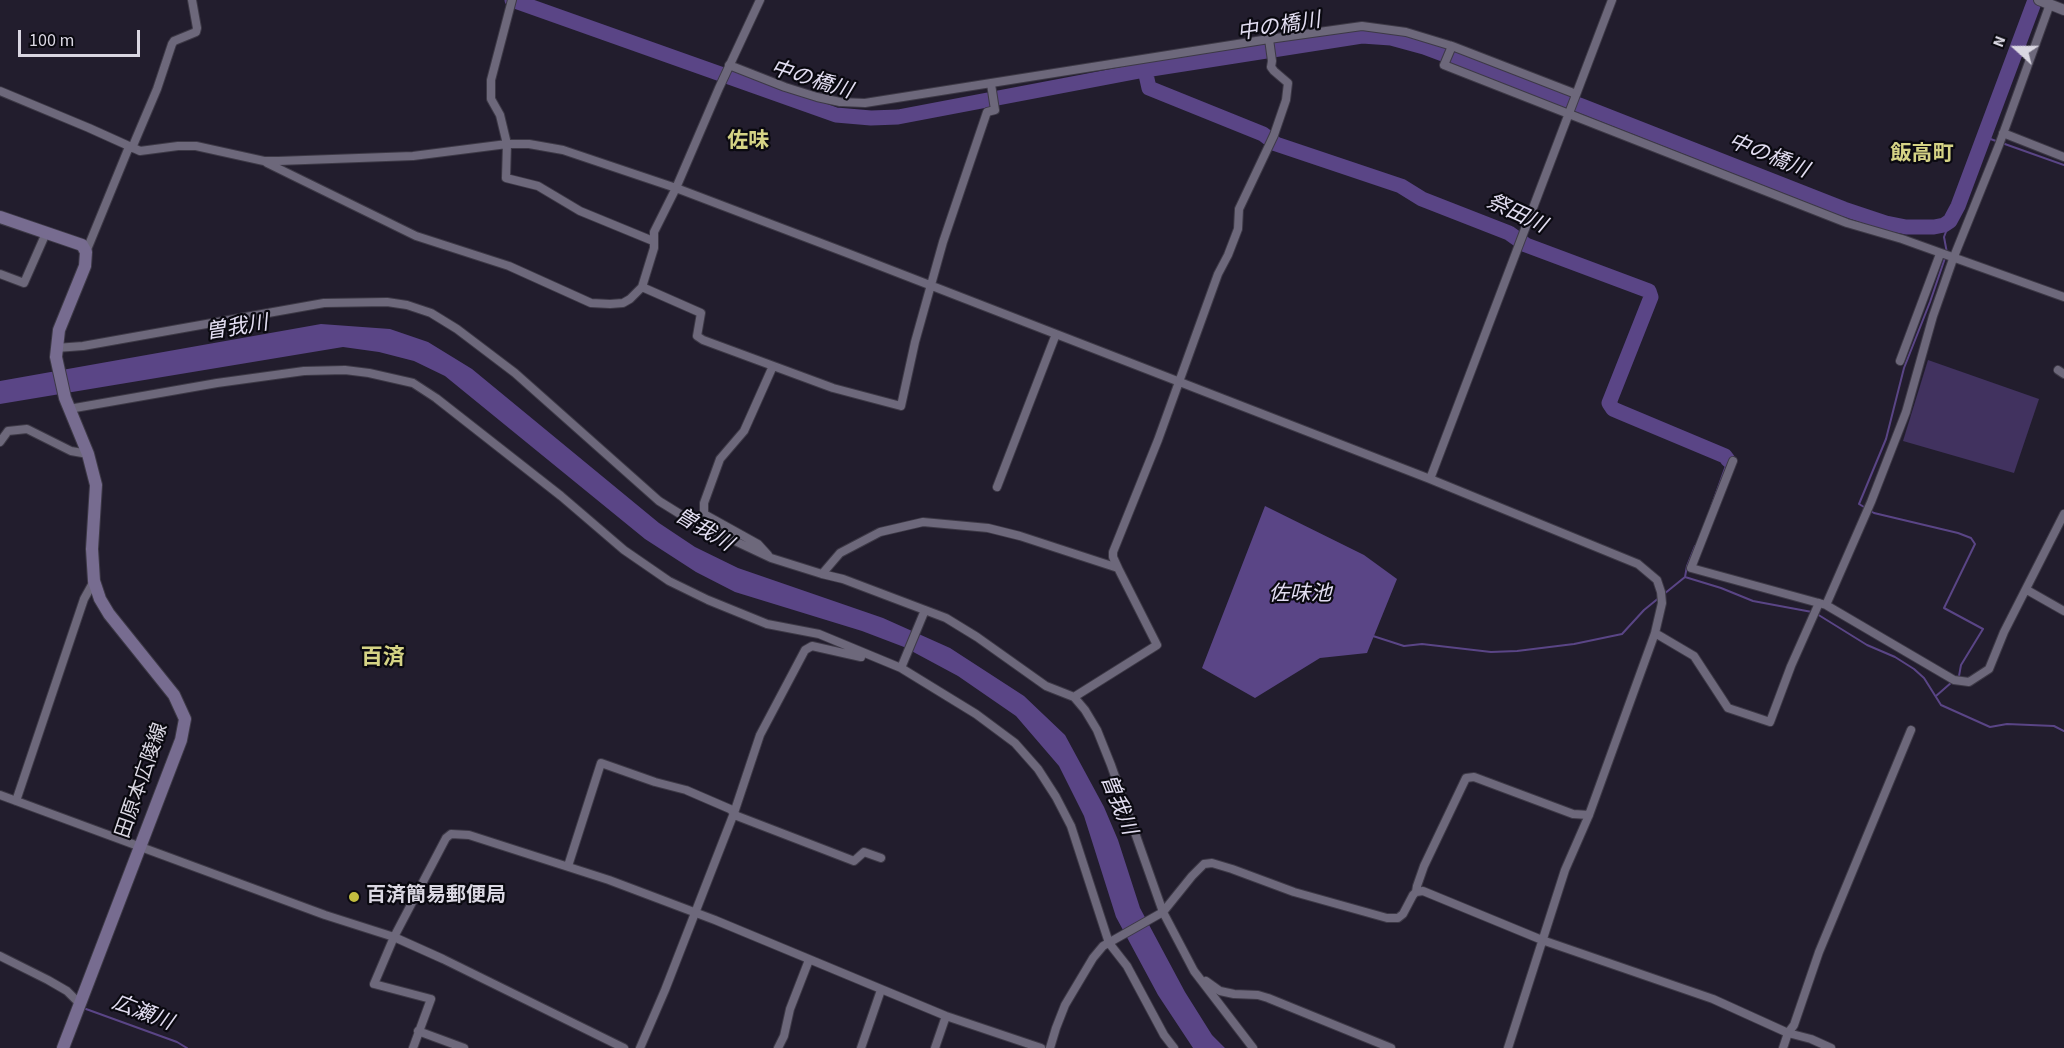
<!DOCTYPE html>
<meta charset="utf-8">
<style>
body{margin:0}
#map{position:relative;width:2064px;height:1048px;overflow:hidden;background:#221d2d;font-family:"Source Sans 3",sans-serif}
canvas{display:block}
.north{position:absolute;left:1986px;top:18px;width:60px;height:60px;-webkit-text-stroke:4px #0a0910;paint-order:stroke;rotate:291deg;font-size:16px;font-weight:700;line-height:24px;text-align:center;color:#dad7e2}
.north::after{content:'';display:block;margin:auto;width:21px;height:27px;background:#dad7e2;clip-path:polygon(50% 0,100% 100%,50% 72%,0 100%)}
.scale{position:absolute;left:18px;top:30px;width:122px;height:27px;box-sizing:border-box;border:3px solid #dad7e2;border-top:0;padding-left:8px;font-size:18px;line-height:21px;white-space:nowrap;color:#dad7e2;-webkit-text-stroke:4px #0a0910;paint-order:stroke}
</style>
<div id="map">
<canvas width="2064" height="1048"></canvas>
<div class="north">N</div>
<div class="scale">100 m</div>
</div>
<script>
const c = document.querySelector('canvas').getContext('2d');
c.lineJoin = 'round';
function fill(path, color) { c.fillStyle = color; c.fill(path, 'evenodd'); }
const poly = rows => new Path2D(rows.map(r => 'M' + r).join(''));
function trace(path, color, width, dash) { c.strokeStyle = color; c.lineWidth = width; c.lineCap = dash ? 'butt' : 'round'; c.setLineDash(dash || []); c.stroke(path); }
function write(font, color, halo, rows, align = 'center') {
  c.font = font + ' "Source Sans 3","Noto Sans JP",sans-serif'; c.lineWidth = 4.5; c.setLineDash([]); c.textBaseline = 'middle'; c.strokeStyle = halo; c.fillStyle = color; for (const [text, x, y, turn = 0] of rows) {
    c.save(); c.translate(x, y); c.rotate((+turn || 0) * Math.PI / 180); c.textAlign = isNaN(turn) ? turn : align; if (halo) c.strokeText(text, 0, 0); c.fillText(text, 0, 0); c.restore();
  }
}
const green = poly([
 [1928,360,2039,399,2014,473,1903,441]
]);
const water = poly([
 [321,324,390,329,428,342,472,369,659,523,695,547,738,568,883,618,950,648,1024,696,1065,735,1104,807,1118,840,1140,908,1185,992,1212,1035,1225,1048,1193,1048,1158,995,1116,917,1084,816,1059,766,1016,716,958,676,904,647,862,631,735,592,696,572,645,539,445,376,414,361,379,352,343,347,0,404,0,381],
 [1265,506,1364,555,1397,579,1367,653,1320,658,1255,698,1202,668]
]);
const stream = poly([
 [1985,137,1996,141],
 [2002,143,2064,165],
 [1947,253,1944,237,1950,221],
 [1945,258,1930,302,1904,368,1886,439,1859,504,1874,513,1958,533,1971,538,1975,544,1944,608,1983,629,1961,665,1959,676,1956,678],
 [1711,507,1728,460],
 [1685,577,1721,588,1753,601,1812,612],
 [1664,594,1685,577,1687,566,1695,546],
 [1817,614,1867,645,1895,657,1914,669,1924,678,1941,705,1990,727,2007,724,2054,726,2064,731],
 [1373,636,1404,646,1422,644,1491,652,1517,651,1574,644,1622,634,1644,610,1660,597],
 [1936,696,1952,682],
 [86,1009,177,1042,187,1048]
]);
const river = poly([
 [512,0,836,115,871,118,898,117,1145,70,1362,36,1391,38,1424,47,1582,106,1844,209,1886,223,1906,227,1934,227,1944,225,1950,221,1958,206,2035,0],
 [1145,70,1149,88,1263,134,1276,144,1401,186,1422,199,1509,233,1526,245,1649,291,1651,297,1609,403,1613,409,1620,412,1725,456,1728,460]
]);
const minor = poly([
 [512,0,491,80,491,99,500,115,507,144,506,178,538,186,580,211,653,241],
 [1452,46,1444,65,1847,223,1902,239,2064,297],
 [729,65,785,87,817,97,840,102,865,103,1269,39,1362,26,1406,32,1452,46,1576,94],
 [0,91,89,128,140,151,178,146,196,146,264,161,278,161,413,156,507,144,529,144,563,150,676,188,847,253,1430,479],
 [2003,133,2064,157],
 [132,148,157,89,172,44,174,41,196,32,197,28,192,0],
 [267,163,416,236,509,266,591,303,610,304,623,303,630,299,642,287,654,248,654,232,676,188,719,88,760,0],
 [86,252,129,147],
 [0,274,24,283,46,233],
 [642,287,701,313,697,336,703,340,833,388,901,406,915,342,943,242,987,112,995,110,991,84],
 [56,348,83,346,324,303,387,302,407,305,431,313,457,329,515,373,659,501,688,519,771,558,822,574,843,579,946,618,977,637,1046,686,1074,697,1085,710,1097,730,1111,765,1163,912,1194,971,1253,1048],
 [1900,361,1940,254],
 [2058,370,2064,374],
 [69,409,217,383,304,371,345,370,369,373,413,383,436,398,561,496,624,550,669,581,708,600,767,624,819,634,901,668,976,714,1015,743,1038,769,1056,797,1071,826,1109,943,1127,966,1164,1035,1174,1048],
 [0,442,8,431,27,429,71,451,88,454],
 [1733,461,1691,568,1826,605,1954,680,1969,682,1989,669,2004,632,2064,514],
 [997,487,1056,334],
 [768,555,758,544,704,514,704,503,720,459,744,431,773,366],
 [822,574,840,553,880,532,923,522,988,528,1020,536,1118,568],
 [2027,590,2064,611],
 [1826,605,1871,502,1906,412,1933,316,1953,259,1999,145,2050,4],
 [1655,633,1694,656,1728,708,1770,722,1791,666,1819,603],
 [901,668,925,610],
 [1074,697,1157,645,1118,568,1113,557,1113,552,1158,440,1218,274,1228,255,1238,229,1239,209,1274,135,1286,100,1288,83,1274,71,1271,67,1272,61,1269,39],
 [0,795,325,915,394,937,443,959,624,1048],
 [16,801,84,599,94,581],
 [568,866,601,763,655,782,686,790,730,809,737,816,854,861,864,852,881,858],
 [1416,892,1423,891,1542,940,1713,999,1788,1033,1811,1039,1831,1048],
 [0,956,48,980,67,991,80,1004],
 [1206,981,1220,991,1234,994,1258,995,1268,998,1391,1048],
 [418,1031,464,1048],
 [413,1048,431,999,374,984,394,937,446,838,451,834,469,835,609,880,715,920,946,1016,1041,1048],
 [640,1048,665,990,734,813,760,735,805,650,812,646,861,657],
 [778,1048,784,1036,790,1009,809,960],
 [861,1048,881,990],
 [935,1048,946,1016],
 [1050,1048,1056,1028,1065,1005,1093,958,1103,946,1163,912,1192,876,1204,864,1212,863,1232,869,1294,892,1387,918,1398,918,1403,914,1413,895,1416,892,1417,886,1424,866,1466,778,1474,777,1573,814,1589,815],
 [1508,1048,1565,870,1589,815,1655,633,1662,603,1661,592,1657,580,1638,564,1430,479,1612,0],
 [1783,1048,1788,1033,1794,1025,1819,952,1911,730]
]);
const tertiary = poly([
 [2039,0,2064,10]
]);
const secondary = poly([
 [0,217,82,245,86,252,85,266,59,330,56,357,65,398,88,454,96,485,92,549,94,581,100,599,109,614,174,695,185,719,181,740,63,1048]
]);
const markers = [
 [354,897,6,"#c2bd3f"]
];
const streetNames = [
 ["田原本広陵線",143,781,-71]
];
const poiNames = [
 ["百済簡易郵便局",366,897]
];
const waterNames = [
 ["中の橋川",1279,28,-9],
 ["中の橋川",811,81,17],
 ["中の橋川",1768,157,22],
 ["祭田川",1516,215,25],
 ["曽我川",237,329,-9],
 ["曽我川",703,531,31],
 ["佐味池",1300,595],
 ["曽我川",1117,805,68],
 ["広瀬川",142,1014,21]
];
const neighbourhoodNames = [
 ["佐味",748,142],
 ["飯高町",1922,155]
];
const quarterNames = [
 ["百済",383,659]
];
fill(green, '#41325f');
fill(water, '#5a4586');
trace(stream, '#5a4586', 2);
trace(river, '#5a4586', 15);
trace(minor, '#3d3946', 10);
trace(tertiary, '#3d3946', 12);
trace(secondary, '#3d3946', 14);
trace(minor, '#6d687b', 8);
trace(tertiary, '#6d687b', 10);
trace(secondary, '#776c90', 12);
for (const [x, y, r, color] of markers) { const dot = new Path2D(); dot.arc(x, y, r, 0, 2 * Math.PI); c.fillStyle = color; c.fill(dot); trace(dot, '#0a0910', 2); }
write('20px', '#dad7e2', '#0a0910', streetNames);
write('bold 20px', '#dad7e2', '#0a0910', poiNames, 'left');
write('italic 21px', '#e2ddf1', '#0a0910', waterNames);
write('bold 21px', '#d5d385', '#0a0910', neighbourhoodNames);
write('bold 22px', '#d5d385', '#0a0910', quarterNames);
</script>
